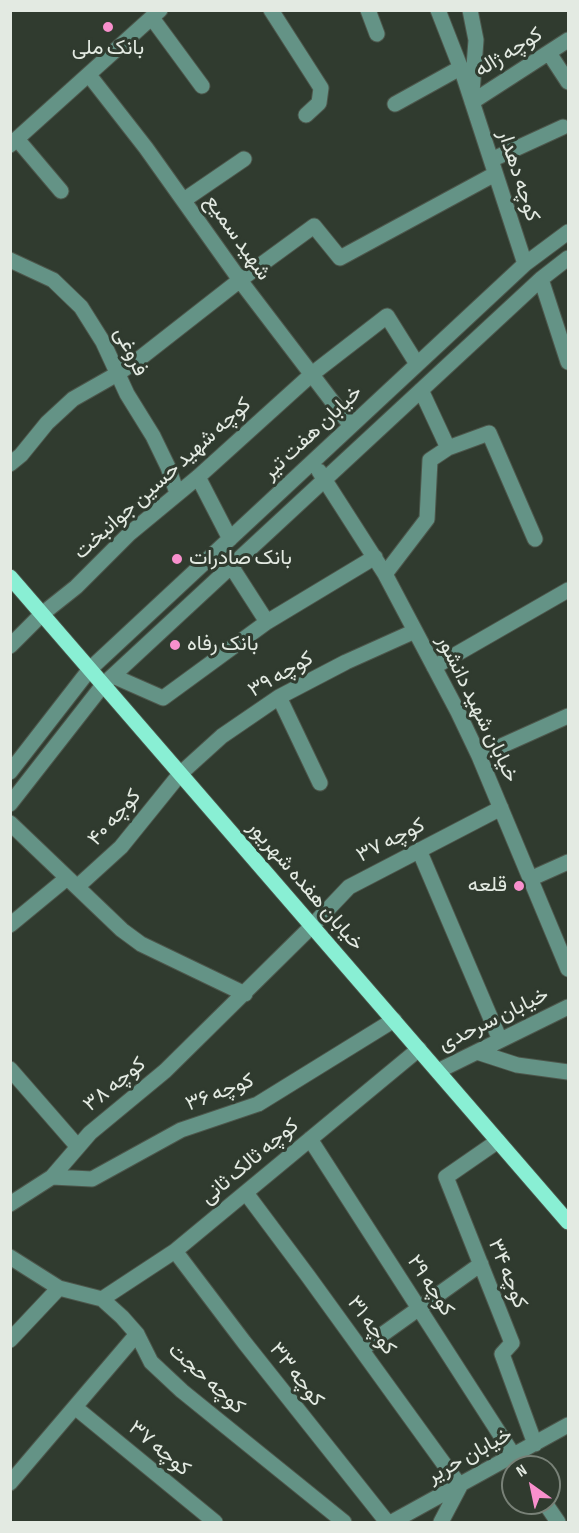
<!DOCTYPE html>
<meta charset="utf-8">
<style>
body{margin:0}
#map{position:relative;width:579px;height:1533px;overflow:hidden;background:#303b2f;font-family:"Sofia Sans Condensed",sans-serif}
canvas{display:block}
.frame{position:absolute;inset:0;border:12px solid #e3eae2;pointer-events:none}
.north{position:absolute;left:501px;top:1455px;width:60px;height:60px;box-sizing:border-box;background:#303b2f;border:2px solid #788177;border-radius:50%;rotate:327deg;font-size:16px;font-weight:700;line-height:24px;text-align:center;color:#e3eae2}
.north::after{content:'';display:block;margin:auto;width:21px;height:27px;background:#f890cd;clip-path:polygon(50% 0,100% 100%,50% 72%,0 100%)}
</style>
<div id="map">
<canvas width="579" height="1533"></canvas>
<div class="frame"></div>
<div class="north">N</div>
</div>
<script>
const c = document.querySelector('canvas').getContext('2d');
c.lineJoin = 'round';
const poly = rows => new Path2D(rows.map(r => 'M' + r).join(''));
function trace(path, color, width, dash) { c.strokeStyle = color; c.lineWidth = width; c.lineCap = dash ? 'butt' : 'round'; c.setLineDash(dash || []); c.stroke(path); }
function write(font, color, halo, rows, align = 'center') {
  c.font = font + ' "Sofia Sans Condensed",Vazirmatn,sans-serif'; c.lineWidth = 6; c.setLineDash([]); c.textBaseline = 'middle'; c.strokeStyle = halo; c.fillStyle = color; for (const [text, x, y, turn = 0] of rows) {
    c.save(); c.translate(x, y); c.rotate((+turn || 0) * Math.PI / 180); c.textAlign = isNaN(turn) ? turn : align; if (halo) c.strokeText(text, 0, 0); c.fillText(text, 0, 0); c.restore();
  }
}
const minor = poly([
 [271,10,321,88,319,103,306,115],
 [368,10,377,34],
 [438,10,463,74,525,264],
 [470,10,476,40,472,93],
 [152,18,202,86],
 [549,53,568,82],
 [89,75,146,148,245,287,351,426],
 [472,102,568,40],
 [395,104,460,68],
 [17,139,61,191],
 [10,145,160,10],
 [491,160,563,127],
 [184,200,244,159],
 [10,260,53,280,81,307,103,342,127,394,153,436,168,467,177,493],
 [541,279,568,362],
 [421,390,448,448],
 [10,464,21,455,47,423,73,399,117,374,139,359,240,280,314,226,340,258,495,174],
 [319,471,385,574,458,712,479,756,568,969],
 [198,477,230,539],
 [231,566,267,622],
 [385,574,427,519,430,460,448,448,489,433,535,539],
 [10,646,42,614,76,587,129,534,198,477,312,374,387,316,417,364],
 [434,667,568,590],
 [113,676,163,698,267,622,375,557],
 [279,697,320,783],
 [479,756,568,716],
 [10,772,90,669,525,264,568,232],
 [10,804,103,685,541,279,568,258],
 [10,823,122,930,141,944,245,994],
 [419,850,500,1040],
 [530,879,568,862],
 [77,887,121,847,180,774,222,736,279,697,346,662,415,631],
 [10,925,67,878],
 [477,1052,517,1065,568,1072],
 [10,1069,78,1147],
 [438,1071,568,1007],
 [310,1139,521,1467],
 [498,1141,446,1177,512,1343,502,1354,535,1444],
 [52,1177,92,1179,181,1130,258,1104,394,1020],
 [246,1193,308,1276,460,1486,441,1522],
 [10,1204,52,1177,90,1133,165,1071,312,926,349,887,501,808],
 [175,1251,244,1342,387,1522],
 [10,1257,59,1288,102,1299,122,1317,137,1334,151,1362,182,1391,344,1522],
 [102,1299,175,1251,419,1049],
 [10,1340,59,1288],
 [362,1349,481,1264],
 [76,1408,215,1522],
 [10,1483,137,1334],
 [545,1503,558,1522],
 [392,1522,568,1425]
]);
const major = poly([
 [10,577,568,1222]
]);
const markers = [
 [108,27,6,"#f890cd"],
 [177,559,6,"#f890cd"],
 [175,645,6,"#f890cd"],
 [519,886,6,"#f890cd"]
];
const poiNames = [
 ["بانک ملی",108,49,"center"],
 ["بانک صادرات",189,559],
 ["بانک رفاه",187,645],
 ["قلعه",507,886,"right"]
];
const streetNames = [
 ["کوچه ژاله",509,53,-32],
 ["کوچه دهدار",518,176,72],
 ["شهید سمیع",237,238,55],
 ["فروغی",130,352,64],
 ["خیابان هفت تیر",313,433,-43],
 ["کوچه شهید حسین جوانبخت",163,479,-42],
 ["کوچه ۳۹",281,675,-30],
 ["خیابان شهید دانشور",477,709,64],
 ["کوچه ۴۰",115,818,-48],
 ["کوچه ۳۷",391,841,-27],
 ["خیابان هفده شهریور",305,886,49],
 ["خیابان سرحدی",494,1020,-26],
 ["کوچه ۳۸",115,1085,-39],
 ["کوچه ۳۶",220,1093,-21],
 ["کوچه ثالک ثانی",250,1162,-40],
 ["کوچه ۳۴",507,1274,68],
 ["کوچه ۲۹",430,1286,57],
 ["کوچه ۳۱",371,1326,54],
 ["کوچه ۳۳",296,1375,52],
 ["کوچه حجت",206,1379,42],
 ["کوچه ۳۷",159,1449,40],
 ["خیابان حریر",470,1456,-29]
];
trace(minor, '#4d574c', 17);
trace(major, '#4d574c', 17);
trace(minor, '#649386', 15);
trace(major, '#89efd4', 15);
for (const [x, y, r, color] of markers) { const dot = new Path2D(); dot.arc(x, y, r, 0, 2 * Math.PI); c.fillStyle = color; c.fill(dot); trace(dot, '#303b2f', 2); }
write('21px', '#e3eae2', '#303b2f', poiNames, 'left');
write('21px', '#e3eae2', '#303b2f', streetNames);
</script>
